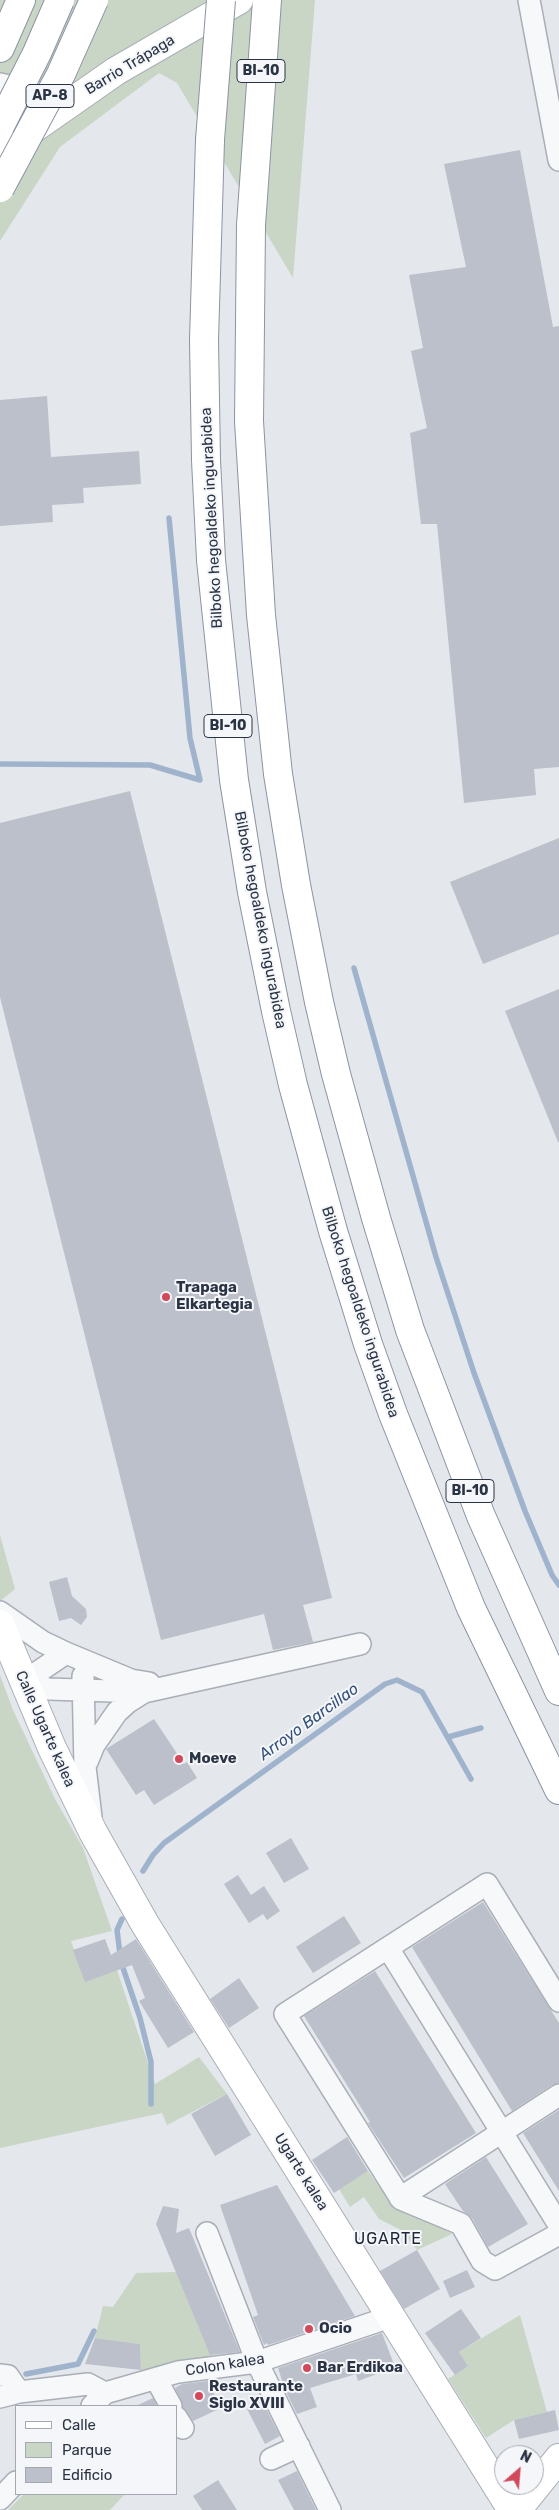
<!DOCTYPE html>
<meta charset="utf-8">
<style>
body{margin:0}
#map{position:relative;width:559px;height:2510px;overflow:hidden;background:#e4e7ec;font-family:Rubik,sans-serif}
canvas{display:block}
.legend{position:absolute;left:15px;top:2405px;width:162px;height:90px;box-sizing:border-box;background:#f4f6f9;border:1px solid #a4a8b1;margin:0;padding:6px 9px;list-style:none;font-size:15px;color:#2b3445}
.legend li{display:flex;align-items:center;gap:10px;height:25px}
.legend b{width:25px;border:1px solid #a4a8b1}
.north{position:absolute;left:494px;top:2445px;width:50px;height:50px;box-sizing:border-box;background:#f4f6f9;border:1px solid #a4a8b1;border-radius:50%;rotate:27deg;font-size:14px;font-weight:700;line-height:20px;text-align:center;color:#2b3445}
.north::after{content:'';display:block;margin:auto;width:18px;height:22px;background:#d1495b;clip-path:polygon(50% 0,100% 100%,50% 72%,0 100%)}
</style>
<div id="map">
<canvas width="559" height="2510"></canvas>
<ul class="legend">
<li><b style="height:6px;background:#fff"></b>Calle</li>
<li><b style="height:14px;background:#c9d6c5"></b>Parque</li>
<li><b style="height:14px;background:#bbc0ca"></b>Edificio</li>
</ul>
<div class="north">N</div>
</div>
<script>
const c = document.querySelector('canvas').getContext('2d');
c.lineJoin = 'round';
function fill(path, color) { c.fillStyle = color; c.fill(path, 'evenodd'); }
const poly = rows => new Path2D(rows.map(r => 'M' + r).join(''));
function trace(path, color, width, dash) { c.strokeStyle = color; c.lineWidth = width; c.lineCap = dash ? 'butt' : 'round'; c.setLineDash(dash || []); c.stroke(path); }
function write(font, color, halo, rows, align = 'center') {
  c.font = font + ' Rubik,sans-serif'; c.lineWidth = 4; c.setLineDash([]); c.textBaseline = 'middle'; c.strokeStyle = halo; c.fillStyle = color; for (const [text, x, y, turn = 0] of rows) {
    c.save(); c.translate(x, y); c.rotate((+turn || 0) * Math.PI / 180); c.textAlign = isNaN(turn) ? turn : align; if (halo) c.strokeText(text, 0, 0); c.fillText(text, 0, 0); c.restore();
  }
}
const green = poly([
 [0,0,315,0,293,278,177,83,159,73,60,147,0,241],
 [0,1535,15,1589,0,1601],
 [0,1675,13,1710,55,1799,83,1848,112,1931,71,1941,85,1981,117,1970,155,2084,199,2057,227,2094,167,2125,162,2113,0,2148],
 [368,2171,388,2199,401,2210,440,2227,452,2234,417,2250,401,2230,379,2219,364,2197,350,2207,339,2189],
 [176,2272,215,2366,141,2370,140,2344,95,2338,103,2306,113,2307,136,2273],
 [520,2315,547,2412,514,2420,486,2438,448,2379,468,2366,459,2352],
 [24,2494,125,2494,110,2510,8,2510]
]);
const stream = poly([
 [0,764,150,765,200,780,190,738,169,518],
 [354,968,436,1257,474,1373,525,1511,552,1575,559,1585],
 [448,1737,481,1728],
 [143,1871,153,1855,164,1843,385,1684,397,1680,422,1692,471,1779],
 [122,1919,117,1930,121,1962,140,2018,151,2062,151,2104],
 [26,2374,78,2364,94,2331]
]);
const building = poly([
 [520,150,553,327,559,326,559,767,534,769,536,795,464,803,437,524,421,524,410,433,427,428,411,351,423,348,409,275,466,267,444,164],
 [47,396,51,457,139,451,141,484,83,488,84,503,52,505,53,522,0,526,0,400],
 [130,791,332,1598,303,1605,313,1642,273,1650,264,1614,161,1640,0,997,0,823],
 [559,838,559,934,483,964,450,882],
 [559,989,559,1142,558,1142,505,1011],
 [67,1577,72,1596,86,1609,87,1617,81,1625,71,1618,59,1621,49,1582],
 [154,1719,184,1764,187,1762,197,1778,154,1805,144,1790,136,1795,106,1749],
 [291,1838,309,1869,284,1883,266,1853],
 [238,1875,251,1895,264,1886,280,1911,267,1920,263,1914,249,1923,224,1884],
 [483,1902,559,2023,559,2083,552,2085,512,2111,412,1947],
 [344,1916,361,1943,313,1973,296,1947],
 [105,1939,111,1955,136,1939,194,2032,168,2048,139,2001,145,1998,132,1965,85,1982,73,1950],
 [375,1971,476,2133,404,2178,368,2123,370,2122,304,2016],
 [239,1978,259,2008,229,2028,210,1999],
 [227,2094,251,2135,215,2156,191,2114],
 [559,2110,559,2191,523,2133],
 [347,2137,368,2171,334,2193,312,2160],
 [486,2157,528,2224,488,2247,472,2218,463,2211,445,2184],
 [277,2185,355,2316,268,2345,267,2343,264,2345,253,2317,258,2315,220,2205],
 [163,2206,179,2209,176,2233,189,2228,240,2352,210,2355,156,2224],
 [417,2250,440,2289,404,2309,380,2271],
 [467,2270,475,2287,450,2298,443,2281],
 [461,2309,481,2338,459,2352,468,2366,455,2375,425,2333],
 [382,2333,395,2367,358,2381,356,2374,310,2388,317,2407,297,2414,285,2390,278,2368],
 [95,2338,140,2344,141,2370,85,2364],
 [208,2381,221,2408,193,2421,183,2407,175,2388,182,2384],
 [153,2398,157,2406,136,2406],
 [262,2401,280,2436,265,2444,247,2409],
 [555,2410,559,2430,519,2439,514,2420],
 [297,2471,316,2510,294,2510,278,2480],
 [218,2480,237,2510,202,2510,193,2496]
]);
const street = poly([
 [529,0,559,160],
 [0,84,63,98],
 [0,1612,43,1642,66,1653,131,1680,149,1683],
 [21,1668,33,1684,48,1689,144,1692,360,1644],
 [83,1676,85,1767,91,1817],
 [33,1694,31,1687,38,1672,66,1653],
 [87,1762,94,1745,117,1712,128,1702,144,1692],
 [388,1948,559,2225],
 [559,2001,487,1884,285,2014,401,2199,461,2224,482,2261,495,2269,559,2234],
 [400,2198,559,2095],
 [207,2233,257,2362,330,2510],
 [0,2375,8,2376,19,2392],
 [156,2379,171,2406],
 [0,2397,19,2392,88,2384,105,2393],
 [92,2406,105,2393,178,2372,257,2362,390,2317],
 [176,2417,183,2428],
 [271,2459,299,2446],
 [0,2499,16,2482]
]);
const secondary = poly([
 [0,152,116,71,239,0],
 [0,1624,52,1748,93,1832,145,1924,512,2510],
 [517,2510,559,2458]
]);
const highway = poly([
 [267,0,251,225,249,421,261,615,278,774,296,885,319,1002,336,1074,376,1218,410,1330,481,1516,559,1691],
 [0,48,21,0],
 [210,140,204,340,206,460,211,560,234,780,252,892,276,1011,293,1085,333,1231,368,1344,393,1414,471,1608,559,1790]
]);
const highwayBridge = poly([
 [0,126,37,53,60,0],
 [210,140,221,0],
 [0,188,61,74,94,0]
]);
const markers = [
 [166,1297,5,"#d1495b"],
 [179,1759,5,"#d1495b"],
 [309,2329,5,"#d1495b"],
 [307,2368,5,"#d1495b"],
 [199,2396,5,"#d1495b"]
];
const shields = [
 [261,71,48],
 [50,96,48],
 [228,726,48],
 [470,1491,48]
];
const shieldNames = [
 ["BI-10",261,71],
 ["AP-8",50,96],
 ["BI-10",228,726],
 ["BI-10",470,1491]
];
const streetNames = [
 ["Barrio Trápaga",130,65,-31],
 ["Bilboko hegoaldeko ingurabidea",212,518,-93],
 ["Bilboko hegoaldeko ingurabidea",260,920,79],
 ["Bilboko hegoaldeko ingurabidea",360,1312,72],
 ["Calle Ugarte kalea",45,1729,66],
 ["Ugarte kalea",301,2172,58],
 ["Colon kalea",225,2365,-9]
];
const poiNames = [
 ["Trapaga",176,1288],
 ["Elkartegia",176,1305],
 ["Moeve",189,1759],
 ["Ocio",319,2329],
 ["Bar Erdikoa",317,2368],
 ["Restaurante",209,2387],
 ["Siglo XVIII",209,2404]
];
const waterNames = [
 ["Arroyo Barcillao",309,1722,-36]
];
const neighbourhoodNames = [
 ["UGARTE",388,2239]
];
fill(green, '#c9d6c5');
trace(stream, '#9fb4cc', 5.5);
fill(building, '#bbc0ca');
trace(street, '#a9aeb7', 24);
trace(secondary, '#a9aeb7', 30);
trace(highway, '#8b94a3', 30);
trace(street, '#f7f8fa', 21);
trace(secondary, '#fff', 28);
trace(highway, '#fff', 28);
trace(highwayBridge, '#8b94a3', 30, []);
trace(highwayBridge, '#fff', 28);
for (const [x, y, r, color] of markers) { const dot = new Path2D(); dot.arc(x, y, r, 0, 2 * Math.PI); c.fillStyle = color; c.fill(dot); trace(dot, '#f4f6f9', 2); }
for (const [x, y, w] of shields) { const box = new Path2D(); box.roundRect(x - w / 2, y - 11.5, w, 23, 4); c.fillStyle = '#f4f6f9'; c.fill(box); trace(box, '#2b3445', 1); }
write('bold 14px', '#2b3445', null, shieldNames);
write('15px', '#2b3445', '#f4f6f9', streetNames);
write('bold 15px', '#2b3445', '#f4f6f9', poiNames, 'left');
write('italic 16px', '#34527a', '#f4f6f9', waterNames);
c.letterSpacing = '1px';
write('16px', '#1d2536', '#f4f6f9', neighbourhoodNames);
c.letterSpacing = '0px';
</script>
